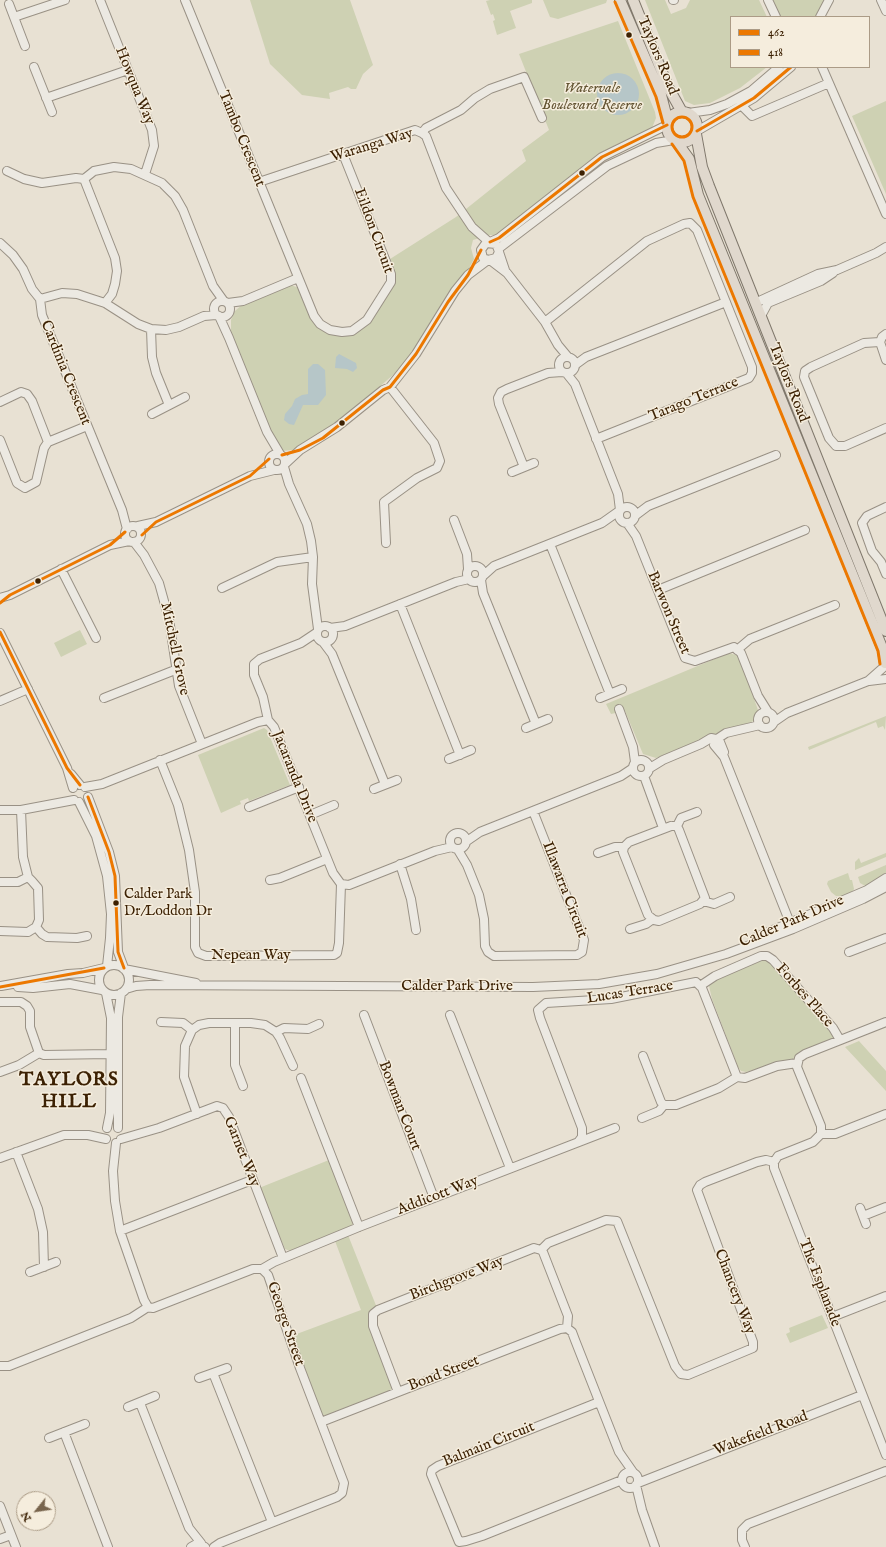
<!DOCTYPE html>
<style>
body{margin:0}
#map{position:relative;width:886px;height:1547px;overflow:hidden;background:#e8e1d3;font-family:"IM FELL English",serif}
canvas{display:block}
.legend{position:absolute;left:730px;top:16px;width:140px;height:52px;box-sizing:border-box;background:#f5eddd;border:1px solid #ab9b86;margin:0;padding:5px 7px;list-style:none;font-size:12px;color:#3c2103}
.legend li{display:flex;align-items:center;gap:8px;height:20px}
.legend b{width:20px;border:1px solid #ab9b86}
.north{position:absolute;left:16px;top:1491px;width:40px;height:40px;box-sizing:border-box;background:#f5eddd;border:1px solid #ab9b86;border-radius:50%;rotate:240deg;font-size:11px;font-weight:700;line-height:16px;text-align:center;color:#3c2103}
.north::after{content:'';display:block;margin:auto;width:14px;height:18px;background:#78644c;clip-path:polygon(50% 0,100% 100%,50% 72%,0 100%)}
</style>
<div id="map">
<canvas width="886" height="1547"></canvas>
<ul class="legend">
<li><b style="height:5px;background:#ec7800"></b>462</li>
<li><b style="height:5px;background:#ec7800"></b>418</li>
</ul>
<div class="north">N</div>
</div>
<script>
const c = document.querySelector('canvas').getContext('2d');
c.lineJoin = 'round';
function fill(path, color) { c.fillStyle = color; c.fill(path, 'evenodd'); }
const poly = rows => new Path2D(rows.map(r => 'M' + r).join(''));
function trace(path, color, width, dash) { c.strokeStyle = color; c.lineWidth = width; c.lineCap = dash ? 'butt' : 'round'; c.setLineDash(dash || []); c.stroke(path); }
function write(font, color, halo, rows, align = 'center') {
  c.font = font + ' "IM FELL English",serif'; c.lineWidth = 3; c.setLineDash([]); c.textBaseline = 'middle'; c.strokeStyle = halo; c.fillStyle = color; for (const [text, x, y, turn = 0] of rows) {
    c.save(); c.translate(x, y); c.rotate((+turn || 0) * Math.PI / 180); c.textAlign = isNaN(turn) ? turn : align; if (halo) c.strokeText(text, 0, 0); c.fillText(text, 0, 0); c.restore();
  }
}
const green = poly([
 [250,0,350,0,373,65,363,74,356,89,351,89,348,87,329,93,330,99,302,95,270,64],
 [490,0,532,0,532,3,510,11,516,28,497,35,493,21,495,20,493,14,491,15,486,1],
 [543,0,607,0,606,3,558,19,550,17],
 [645,0,665,0,671,14,686,8,690,0,759,0,767,17,731,17,731,67,767,67,740,88,710,103,694,105,685,101],
 [773,0,824,0,816,17,780,17],
 [618,21,655,112,656,118,652,128,616,145,498,235,489,235,473,240,471,248,474,259,467,272,443,302,413,353,393,375,334,426,293,450,281,451,277,447,231,332,231,320,235,311,244,303,291,285,299,288,311,317,342,335,371,321,393,269,390,259,456,217,526,161,522,150,549,130,519,54],
 [886,101,886,194,852,116],
 [80,630,87,644,61,657,54,643],
 [729,653,739,656,758,710,754,721,656,758,643,754,625,711,611,714,606,704],
 [886,716,885,730,883,726,878,728,876,722,809,750,808,747],
 [264,728,267,730,290,785,249,801,248,798,240,801,241,804,221,813,198,755],
 [886,853,886,857,855,870,855,862,859,858,861,863],
 [886,865,886,876,867,887,860,883,858,877],
 [848,873,850,880,852,880,854,889,851,894,845,897,836,896,831,892,827,884,828,881],
 [763,960,769,960,834,1034,833,1038,826,1043,799,1052,793,1059,746,1072,741,1071,738,1067,712,999,709,986,711,981],
 [859,1041,886,1071,886,1091,845,1047],
 [329,1160,354,1220,352,1226,290,1251,285,1249,259,1188],
 [348,1235,377,1308,369,1313,368,1319,392,1383,392,1388,389,1392,330,1416,323,1415,321,1411,303,1367,294,1335,361,1310,335,1241],
 [822,1315,828,1328,790,1343,786,1334,790,1332,789,1328]
]);
const water = poly([
 '597 94a21 21 0 1 1 42 0a21 21 0 1 1-42 0Z',
 [339,354,356,363,357,368,353,372,347,369,335,368,336,357],
 [313,364,318,364,325,370,326,395,318,405,303,405,294,425,289,424,284,420,285,414,292,406,295,399,302,395,308,394,308,369]
]);
const minor = poly([
 [100,0,152,130,154,146,145,174],
 [185,0,314,316,320,324,330,330,342,332,352,331,367,320,391,282,391,274,343,154],
 [673,0,674,0],
 [768,0,776,17],
 [881,0,886,11],
 [9,4,25,46],
 [14,17,65,0],
 [820,17,829,0],
 [34,67,52,112],
 [822,67,886,214],
 [46,98,128,70],
 [742,106,752,116,829,83],
 [688,113,710,110,727,104,751,91,779,67],
 [697,131,754,98,791,67],
 [422,133,426,136,446,188,472,227,489,242],
 [7,171,24,179,42,183,76,178,84,179],
 [84,179,94,171,114,167,131,169,162,183,175,196,183,210,213,286,223,300],
 [84,179,115,258,117,271,115,284,112,294,105,303],
 [259,182,415,130,422,133,426,128,461,110,475,98,490,89,524,77,542,118],
 [490,242,499,238,602,157,667,125],
 [0,243,13,255,23,269,32,289,40,299,42,315,122,510,127,529],
 [498,249,607,166,656,143,674,140],
 [499,252,496,258,488,260,483,258,481,250,486,243,496,244,498,249,505,270],
 [490,260,507,273,545,322,558,345,568,357],
 [40,299,62,293,77,294,105,303,138,324,151,329,166,330,179,327,204,316,216,315],
 '214 309a8 8 0 1 1 16 0a8 8 0 1 1-16 0Z',
 [228,303,243,301,298,278],
 [755,303,818,274,837,270,876,253,886,247],
 [219,316,229,338,267,432,280,454],
 [761,316,768,303,821,281,833,273],
 [545,322,647,241,684,224,690,223,697,230,752,367,752,373,749,378,596,439],
 [151,329,152,357,156,373,169,405],
 [886,334,882,337,880,342,864,343,811,367,805,371,804,377,829,438,836,446,845,446,886,428],
 [880,342,886,360],
 '559 365a8 8 0 1 1 16 0a8 8 0 1 1-16 0Z',
 [575,365,586,357,726,302],
 [567,374,575,384,618,494,620,510],
 [0,402,21,392,27,394,32,401,48,442],
 [152,414,185,397],
 [0,440,17,483,25,488,36,482,44,448,48,442,87,426],
 '269 462a8 8 0 1 1 16 0a8 8 0 1 1-16 0Z',
 [286,463,300,450,337,427,383,390,390,387,416,354,455,291,468,275,488,260],
 [284,467,289,484,307,524,311,541,313,557,312,584,318,629],
 [524,467,499,404,498,398,501,392,507,389,548,373,562,372],
 [512,472,534,463],
 '619 515a8 8 0 1 1 16 0a8 8 0 1 1-16 0Z',
 [886,507,867,516,862,523,872,551,881,562,886,574],
 [636,515,648,506,776,455],
 [454,520,467,554,468,569],
 [627,523,636,536,685,658,695,661,734,647,741,653,758,696,768,712],
 '125 534a8 8 0 1 1 16 0a8 8 0 1 1-16 0Z',
 [138,526,156,522,250,476,274,470],
 [134,542,144,555,159,583,169,619,179,686,202,744],
 [386,543,384,502,417,478,437,468,440,461,434,443,390,387],
 [550,544,610,694],
 '467 574a8 8 0 1 1 16 0a8 8 0 1 1-16 0Z',
 [61,569,96,638],
 [484,575,494,566,602,523,619,511],
 [481,580,483,593,536,724],
 [222,588,277,562,313,557],
 [658,590,805,530],
 [0,598,10,595,110,545,129,541],
 [400,604,460,755],
 '317 634a8 8 0 1 1 16 0a8 8 0 1 1-16 0Z',
 [330,628,345,626,456,582,469,579],
 [0,633,67,768,73,788],
 [323,642,332,654,385,784],
 [737,650,750,639,835,605],
 [869,681,886,679],
 [104,698,175,670],
 [600,698,622,689],
 [0,701,28,689],
 [619,709,633,747,635,762],
 '758 720a8 8 0 1 1 16 0a8 8 0 1 1-16 0Z',
 [268,720,263,697,254,675,254,664,260,659,301,643,316,633],
 [774,722,787,713,868,681,885,666],
 [526,728,548,719],
 [715,744,717,739,726,733,760,725],
 [714,745,724,757,792,928],
 [449,759,471,750],
 '633 768a8 8 0 1 1 16 0a8 8 0 1 1-16 0Z',
 [160,760,178,805,189,850,195,892,195,947,198,953,206,956,334,955,337,953,339,943,341,884],
 [650,768,663,760,701,744,711,738,716,739,720,742,724,752],
 [71,774,80,785],
 [644,776,663,828],
 [85,787,102,784,258,722,268,720,274,727,333,873,341,884,349,885,435,851,452,847],
 [374,789,397,780],
 [88,797,109,852,115,876,118,952,124,968],
 [79,802,96,836,107,876,111,914,110,938,107,966],
 [249,807,299,787],
 [0,810,21,810,74,800],
 [21,810,23,857,28,877],
 [310,815,334,805],
 [671,826,677,826,679,830,705,898,700,904,659,921,654,920,648,915,623,852,624,847,629,842,671,826],
 [677,826,681,818,697,812],
 '450 841a8 8 0 1 1 16 0a8 8 0 1 1-16 0Z',
 [467,841,480,832,621,776,633,768],
 [458,850,467,865,479,895,484,919,485,946,488,952,494,956,577,955,582,952,584,940,533,811],
 [598,853,615,847,624,847],
 [400,864,411,899,416,930],
 [270,880,280,878,327,859],
 [0,882,18,882,28,877,32,881,38,888,39,920,36,927,28,932,0,931],
 [703,901,714,904,730,897],
 [36,927,42,934,47,937,77,938,87,936],
 [630,929,646,924,653,919],
 [754,938,867,890,886,878],
 [849,952,886,938],
 '99 980a15 15 0 1 1 30 0a15 15 0 1 1-30 0Z',
 [124,969,196,983],
 [1,986,68,974,83,973,104,968],
 [700,986,715,976,761,956,767,956,773,960,833,1028,840,1040],
 [18,987,33,988,70,984,102,990],
 [126,989,136,986,150,985,533,987,599,984,657,974,726,954,793,929,863,899,886,887],
 [106,993,111,1018,110,1113,107,1128],
 [0,1002,21,1002,27,1006,30,1011,30,1027,39,1053,44,1055,110,1054],
 [364,1015,434,1198],
 [450,1015,510,1168],
 [161,1022,183,1023,192,1030],
 [235,1023,235,1065,243,1086],
 [276,1032,284,1028,308,1029,319,1024],
 [643,1056,661,1102,664,1105,676,1105,719,1088,737,1077],
 [0,1072,19,1065,39,1053],
 [301,1078,359,1227],
 [197,1114,184,1077,185,1046,192,1030,199,1025,209,1023,251,1023,265,1025,276,1032,280,1038,293,1066],
 [642,1118,659,1111,664,1105],
 [118,1128,118,1017,121,993],
 [821,1134,813,1142,778,1156,774,1162,774,1168,886,1455],
 [821,1134,821,1126,797,1067,799,1058,805,1054,886,1022],
 [821,1134,835,1134,886,1114],
 [121,1139,159,1128,217,1106,223,1108,229,1117,283,1258],
 [579,1141,582,1137,582,1128,540,1018,538,1010,546,1003,611,999,696,982,702,988,737,1077,745,1078,777,1066,797,1063],
 [116,1143,113,1171,115,1201,120,1231,144,1300,148,1307,153,1308,253,1269,262,1269,268,1275,300,1368,344,1483,342,1493,337,1497,220,1543,214,1547],
 [16,1152,38,1209,43,1232,44,1267],
 [0,1158,64,1135,88,1135,106,1139],
 [860,1208,866,1224],
 [863,1216,886,1207],
 [120,1231,252,1180],
 [541,1250,548,1243,606,1220,617,1221,675,1366,681,1374,688,1375,753,1348,753,1342,697,1190,700,1185,705,1182,757,1162,766,1160,774,1162],
 [262,1269,274,1262,359,1227,615,1128],
 [30,1272,56,1262],
 [832,1317,886,1296],
 [567,1328,572,1332,575,1340,619,1452,633,1472],
 [0,1366,9,1366,131,1318,148,1307],
 [213,1373,272,1522],
 [199,1378,227,1368],
 [398,1392,373,1326,373,1314,378,1310,534,1248,541,1250,543,1252,568,1316,567,1328],
 [599,1402,438,1466,432,1470,431,1474,459,1542,466,1541,482,1536,622,1480],
 [140,1403,189,1528,201,1543],
 [128,1407,155,1396],
 [321,1422,560,1329,567,1328],
 [64,1432,108,1547],
 [49,1438,85,1424],
 '622 1480a8 8 0 1 1 16 0a8 8 0 1 1-16 0Z',
 [638,1483,862,1395],
 [636,1485,642,1510,655,1547],
 [0,1506,16,1547],
 [0,1539,11,1535],
 [191,1547,198,1543,205,1547],
 [745,1547,742,1540,742,1530,748,1524,886,1471]
]);
const major = poly([
 [620,0,661,95,668,122],
 [633,0,668,87,682,112],
 '667 127a15 15 0 1 1 30 0a15 15 0 1 1-30 0Z',
 [696,134,702,167,709,186,886,631],
 [676,141,689,159,698,195,883,650,885,663]
]);
const bus1 = poly([
 [697,131,754,98,791,67],
 [490,242,499,238,602,157,667,125],
 [282,455,300,450,323,438,383,390,390,387,416,354,448,302,468,275,481,250],
 [142,535,156,522,250,476,269,459],
 [0,603,10,595,110,545,125,532],
 [0,632,67,768,80,785],
 [88,797,109,852,115,876,118,952,124,968],
 [0,987,104,968]
]);
const bus2 = poly([
 [615,2,656,97,663,123],
 '672 127a10 10 0 1 1 20 0a10 10 0 1 1-20 0Z',
 [672,144,684,161,693,197,878,651,880,664]
]);
const markers = [
 [629,35,3.5,"#3c2103"],
 [582,173,3.5,"#3c2103"],
 [342,423,3.5,"#3c2103"],
 [38,581,3.5,"#3c2103"],
 [116,903,3.5,"#3c2103"]
];
const busNames = [
 ["Calder Park",124,895],
 ["Dr/Loddon Dr",124,912]
];
const streetNames = [
 ["Taylors Road",657,56,67],
 ["Howqua Way",134,86,68],
 ["Tambo Crescent",241,139,68],
 ["Waranga Way",372,146,-17],
 ["Eildon Circuit",373,231,70],
 ["Cardinia Crescent",65,373,68],
 ["Taylors Road",788,383,68],
 ["Tarago Terrace",694,400,-22],
 ["Barwon Street",668,613,67],
 ["Mitchell Grove",174,649,78],
 ["Jacaranda Drive",294,777,68],
 ["Illawarra Circuit",564,890,69],
 ["Calder Park Drive",792,922,-23],
 ["Nepean Way",251,956],
 ["Calder Park Drive",457,987],
 ["Lucas Terrace",630,993,-9],
 ["Forbes Place",804,996,49],
 ["Bowman Court",399,1106,69],
 ["Garnet Way",241,1152,68],
 ["Addicott Way",438,1196,-21],
 ["Birchgrove Way",457,1279,-21],
 ["The Esplanade",819,1283,69],
 ["Chancery Way",734,1292,69],
 ["George Street",285,1324,71],
 ["Bond Street",444,1374,-21],
 ["Wakefield Road",761,1434,-21],
 ["Balmain Circuit",489,1445,-22]
];
const parkNames = [
 ["Watervale",592,89],
 ["Boulevard Reserve",592,106]
];
const districtNames = [
 ["TAYLORS",69,1081],
 ["HILL",69,1103]
];
fill(green, '#ced1b3');
fill(water, '#b6c6c8');
trace(minor, '#999185', 10);
trace(major, '#7f776b', 12);
trace(minor, '#ece9e2', 8);
trace(major, '#e0d8cd', 10);
trace(bus1, '#ec7800', 3);
trace(bus2, '#ec7800', 3);
for (const [x, y, r, color] of markers) { const dot = new Path2D(); dot.arc(x, y, r, 0, 2 * Math.PI); c.fillStyle = color; c.fill(dot); trace(dot, '#f5eddd', 1.5); }
write('14px', '#3c2103', '#f5eddd', busNames, 'left');
write('15px', '#3c2103', '#f5eddd', streetNames);
write('italic 15px', '#615230', '#f5eddd', parkNames);
c.letterSpacing = '1px';
write('bold 19px', '#3c2103', '#f5eddd', districtNames);
c.letterSpacing = '0px';
</script>
